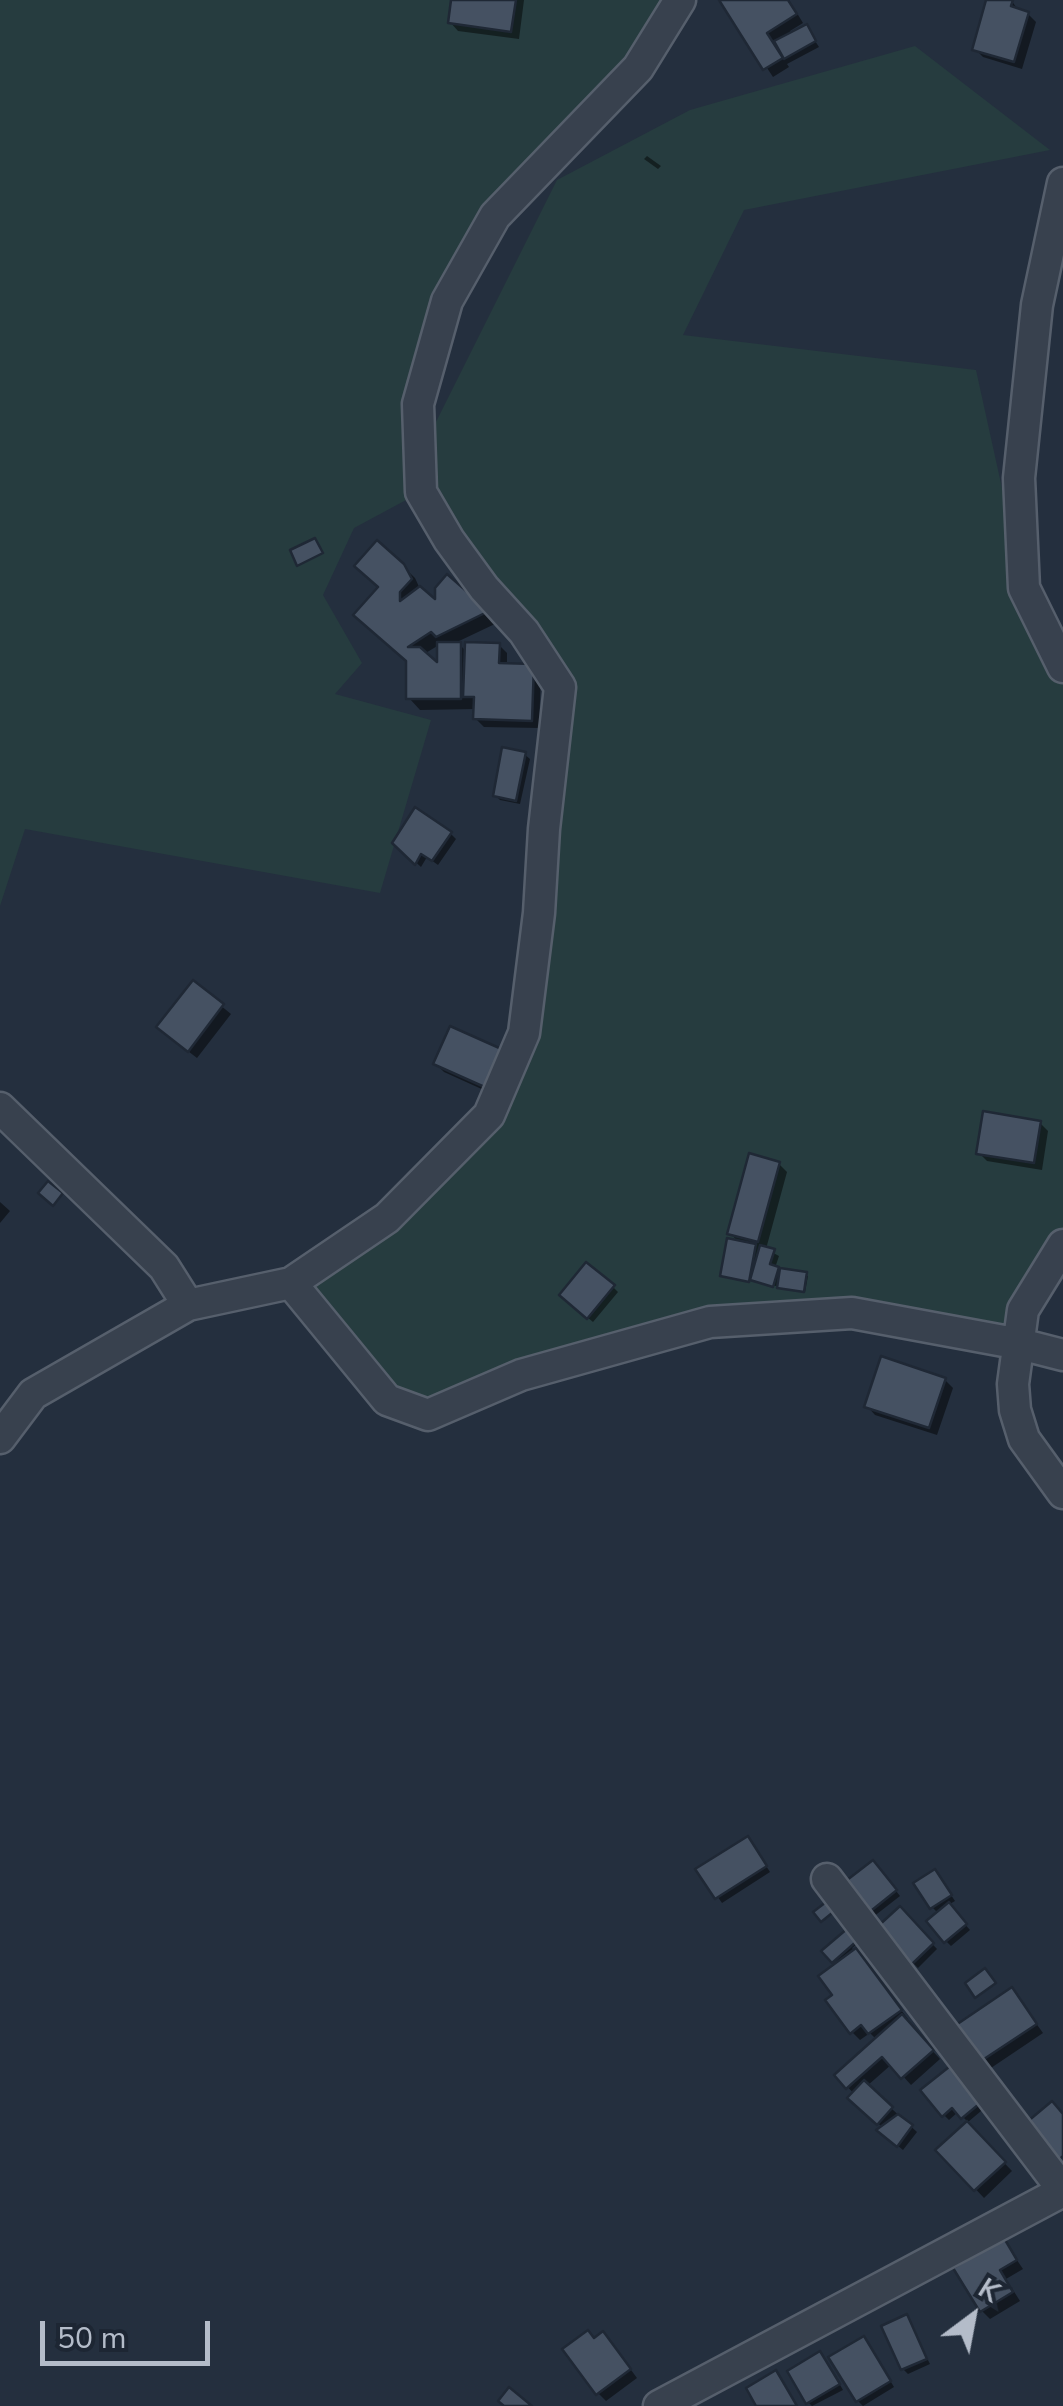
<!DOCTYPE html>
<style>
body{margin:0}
#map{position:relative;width:1063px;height:2406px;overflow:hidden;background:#242f3e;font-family:"Nunito Sans",sans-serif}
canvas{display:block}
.north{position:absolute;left:923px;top:2266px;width:100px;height:100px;-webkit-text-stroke:8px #1d2633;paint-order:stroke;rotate:32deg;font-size:28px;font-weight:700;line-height:40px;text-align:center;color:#b4bcc9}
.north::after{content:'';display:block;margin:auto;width:35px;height:45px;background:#b4bcc9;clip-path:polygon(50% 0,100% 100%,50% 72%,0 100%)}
.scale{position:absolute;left:40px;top:2321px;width:170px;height:45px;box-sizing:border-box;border:5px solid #b4bcc9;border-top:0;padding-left:12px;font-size:30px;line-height:35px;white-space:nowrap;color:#b4bcc9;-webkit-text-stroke:8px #1d2633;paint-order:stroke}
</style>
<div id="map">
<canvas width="1063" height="2406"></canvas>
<div class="north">K</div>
<div class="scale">50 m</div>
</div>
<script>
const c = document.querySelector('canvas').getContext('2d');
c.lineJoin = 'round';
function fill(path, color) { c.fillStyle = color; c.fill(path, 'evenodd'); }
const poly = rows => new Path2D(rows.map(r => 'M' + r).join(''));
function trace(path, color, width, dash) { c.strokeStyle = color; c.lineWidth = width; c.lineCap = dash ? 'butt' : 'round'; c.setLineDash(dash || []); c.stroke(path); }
const green = poly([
 [0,0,680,0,495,216,447,301,421,452,557,180,690,110,915,46,1050,150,744,210,683,335,976,370,1024,588,1063,653,1063,1240,996,1340,710,1322,409,1408,291,1283,489,1115,541,886,560,687,421,492,354,528,323,595,362,663,335,694,431,720,380,893,25,829,0,906]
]);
const shadow = poly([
 [453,0,524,0,519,39,458,31,450,22],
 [722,0,789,0,803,23,790,31,792,35,806,27,819,47,787,64,789,67,773,77],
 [989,0,1011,0,1019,11,1028,14,1036,22,1022,69,983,57,975,49],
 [647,156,661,166,658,169,644,159],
 [403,566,415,578,421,591,438,605,448,577,497,623,457,642,467,652,499,645,507,653,507,665,541,674,539,728,484,727,475,718,476,709,420,710,409,698,408,662,368,626],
 [439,645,439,668,424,654],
 [524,754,530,759,520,804,500,800,495,795],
 [451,834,456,839,438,865,427,857,421,867,395,843],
 [193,983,231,1014,197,1058,167,1035],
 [451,1029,497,1096,444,1072,436,1064],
 [1040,1123,1048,1131,1042,1170,987,1161,979,1153],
 [779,1164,787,1172,766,1249,779,1256,775,1268,808,1276,805,1292,722,1275,740,1244,730,1233],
 [0,1202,10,1211,0,1223],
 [613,1287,618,1292,593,1322,567,1300],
 [945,1380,953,1388,937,1435,875,1415,867,1406],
 [752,1844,770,1872,722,1903,699,1870],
 [878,1868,900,1896,868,1921],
 [939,1877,955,1901,948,1905,970,1930,951,1946,946,1941,939,1914,932,1907],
 [900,1910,937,1949,918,1968,880,1929],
 [848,1931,858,1943,852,1948,908,2019,905,2021,940,2059,911,2085,892,2064,867,2086,917,2132,903,2150,885,2135,883,2128,851,2098,854,2094,837,2075,877,2040,870,2033,860,2040,852,2032,835,1995,837,1965,825,1952],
 [1012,1990,1043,2033,988,2070,980,2062],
 [954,2066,987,2106,968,2122,958,2112,949,2120,944,2115],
 [967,2124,1012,2171,984,2198,939,2150],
 [1004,2241,1023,2269,1006,2279,1020,2301,990,2319,982,2311],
 [906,2317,930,2364,908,2374,903,2369],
 [595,2341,611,2343,637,2378,606,2401,598,2393],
 [868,2344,894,2387,863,2406,858,2401],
 [825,2359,843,2390,812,2406,808,2402]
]);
const building = poly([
 [451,0,516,0,511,32,448,23,451,0],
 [719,0,788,0,797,14,767,33,783,58,763,70,719,0],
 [986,0,1013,0,1011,6,1029,12,1014,62,972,50,986,0],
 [807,24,816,41,784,59,774,41,807,24],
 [315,538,323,553,297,566,290,550,315,538],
 [377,540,404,564,412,579,400,592,400,601,420,586,435,599,435,588,447,574,489,611,436,637,431,632,408,647,420,647,437,662,437,642,461,642,461,699,406,699,406,661,353,615,378,587,354,566,377,540],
 [465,642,500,643,499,663,534,664,532,721,473,719,474,697,463,697,465,642],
 [502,747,526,752,516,801,493,796,502,747],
 [415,807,452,832,432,861,421,854,415,865,392,843,415,807],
 [193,980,224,1004,188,1052,156,1027,193,980],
 [450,1026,506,1051,489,1089,433,1064,450,1026],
 [983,1111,1041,1121,1034,1163,976,1154,983,1111],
 [749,1153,780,1162,758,1242,727,1234,749,1153],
 [48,1181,63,1193,53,1206,38,1193,48,1181],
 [727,1238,756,1244,749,1282,720,1276,727,1238],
 [760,1245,775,1249,770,1264,779,1267,773,1287,750,1280,760,1245],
 [586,1262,615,1285,587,1319,559,1295,586,1262],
 [780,1268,807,1272,804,1292,777,1288,780,1268],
 [881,1356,946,1378,929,1428,864,1407,881,1356],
 [748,1836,767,1866,715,1899,695,1869,748,1836],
 [873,1860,897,1890,862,1918,838,1887,873,1860],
 [935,1869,952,1895,930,1909,913,1883,935,1869],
 [830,1899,837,1909,821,1922,813,1912,830,1899],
 [949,1902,967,1924,944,1943,926,1921,949,1902],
 [900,1906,934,1943,911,1965,876,1928,900,1906],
 [848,1928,858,1940,832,1963,821,1951,848,1928],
 [856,1948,902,2010,868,2034,861,2025,850,2034,825,2000,832,1995,818,1976,856,1948],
 [985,1968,996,1983,975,1998,965,1983,985,1968],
 [1012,1987,1037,2024,978,2063,953,2027,1012,1987],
 [902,2014,934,2050,901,2079,882,2057,846,2089,834,2075,902,2014],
 [954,2063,984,2100,961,2119,952,2108,942,2117,920,2090,954,2063],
 [864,2080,893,2107,877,2125,847,2098,864,2080],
 [1052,2101,1063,2114,1063,2156,1059,2160,1027,2122,1052,2101],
 [898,2114,913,2125,897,2147,876,2130,898,2114],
 [967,2121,1006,2162,974,2191,935,2150,967,2121],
 [1004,2238,1017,2260,1000,2270,1013,2292,980,2312,953,2268,1004,2238],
 [907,2314,927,2359,901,2370,881,2326,907,2314],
 [588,2330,594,2338,603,2331,631,2369,596,2395,562,2349,588,2330],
 [864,2336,891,2381,856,2402,828,2357,864,2336],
 [820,2351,840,2384,806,2404,787,2371,820,2351],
 [776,2370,797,2406,756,2406,746,2388,776,2370],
 [509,2387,532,2406,504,2406,498,2401,509,2387]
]);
const minor = poly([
 [1063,183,1037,305,1019,478,1024,588,1063,667],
 [0,1108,164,1267,188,1305],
 [1063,1245,1023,1310,1013,1384,1015,1410,1024,1439,1063,1493],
 [291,1283,387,1400,428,1415,521,1375,710,1322,852,1313,1020,1344,1063,1355],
 [0,1438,33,1394,188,1305,291,1283,387,1218,489,1115,524,1033,539,913,544,829,560,687,524,632,484,588,449,540,421,492,418,404,447,301,495,216,638,68,680,0],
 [827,1879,1063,2190],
 [659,2406,1063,2191]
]);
fill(green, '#263c3f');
fill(shadow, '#0007');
fill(building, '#455162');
trace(building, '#1f2835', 2.5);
trace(minor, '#565f6c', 35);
trace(minor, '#38414e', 30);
</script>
